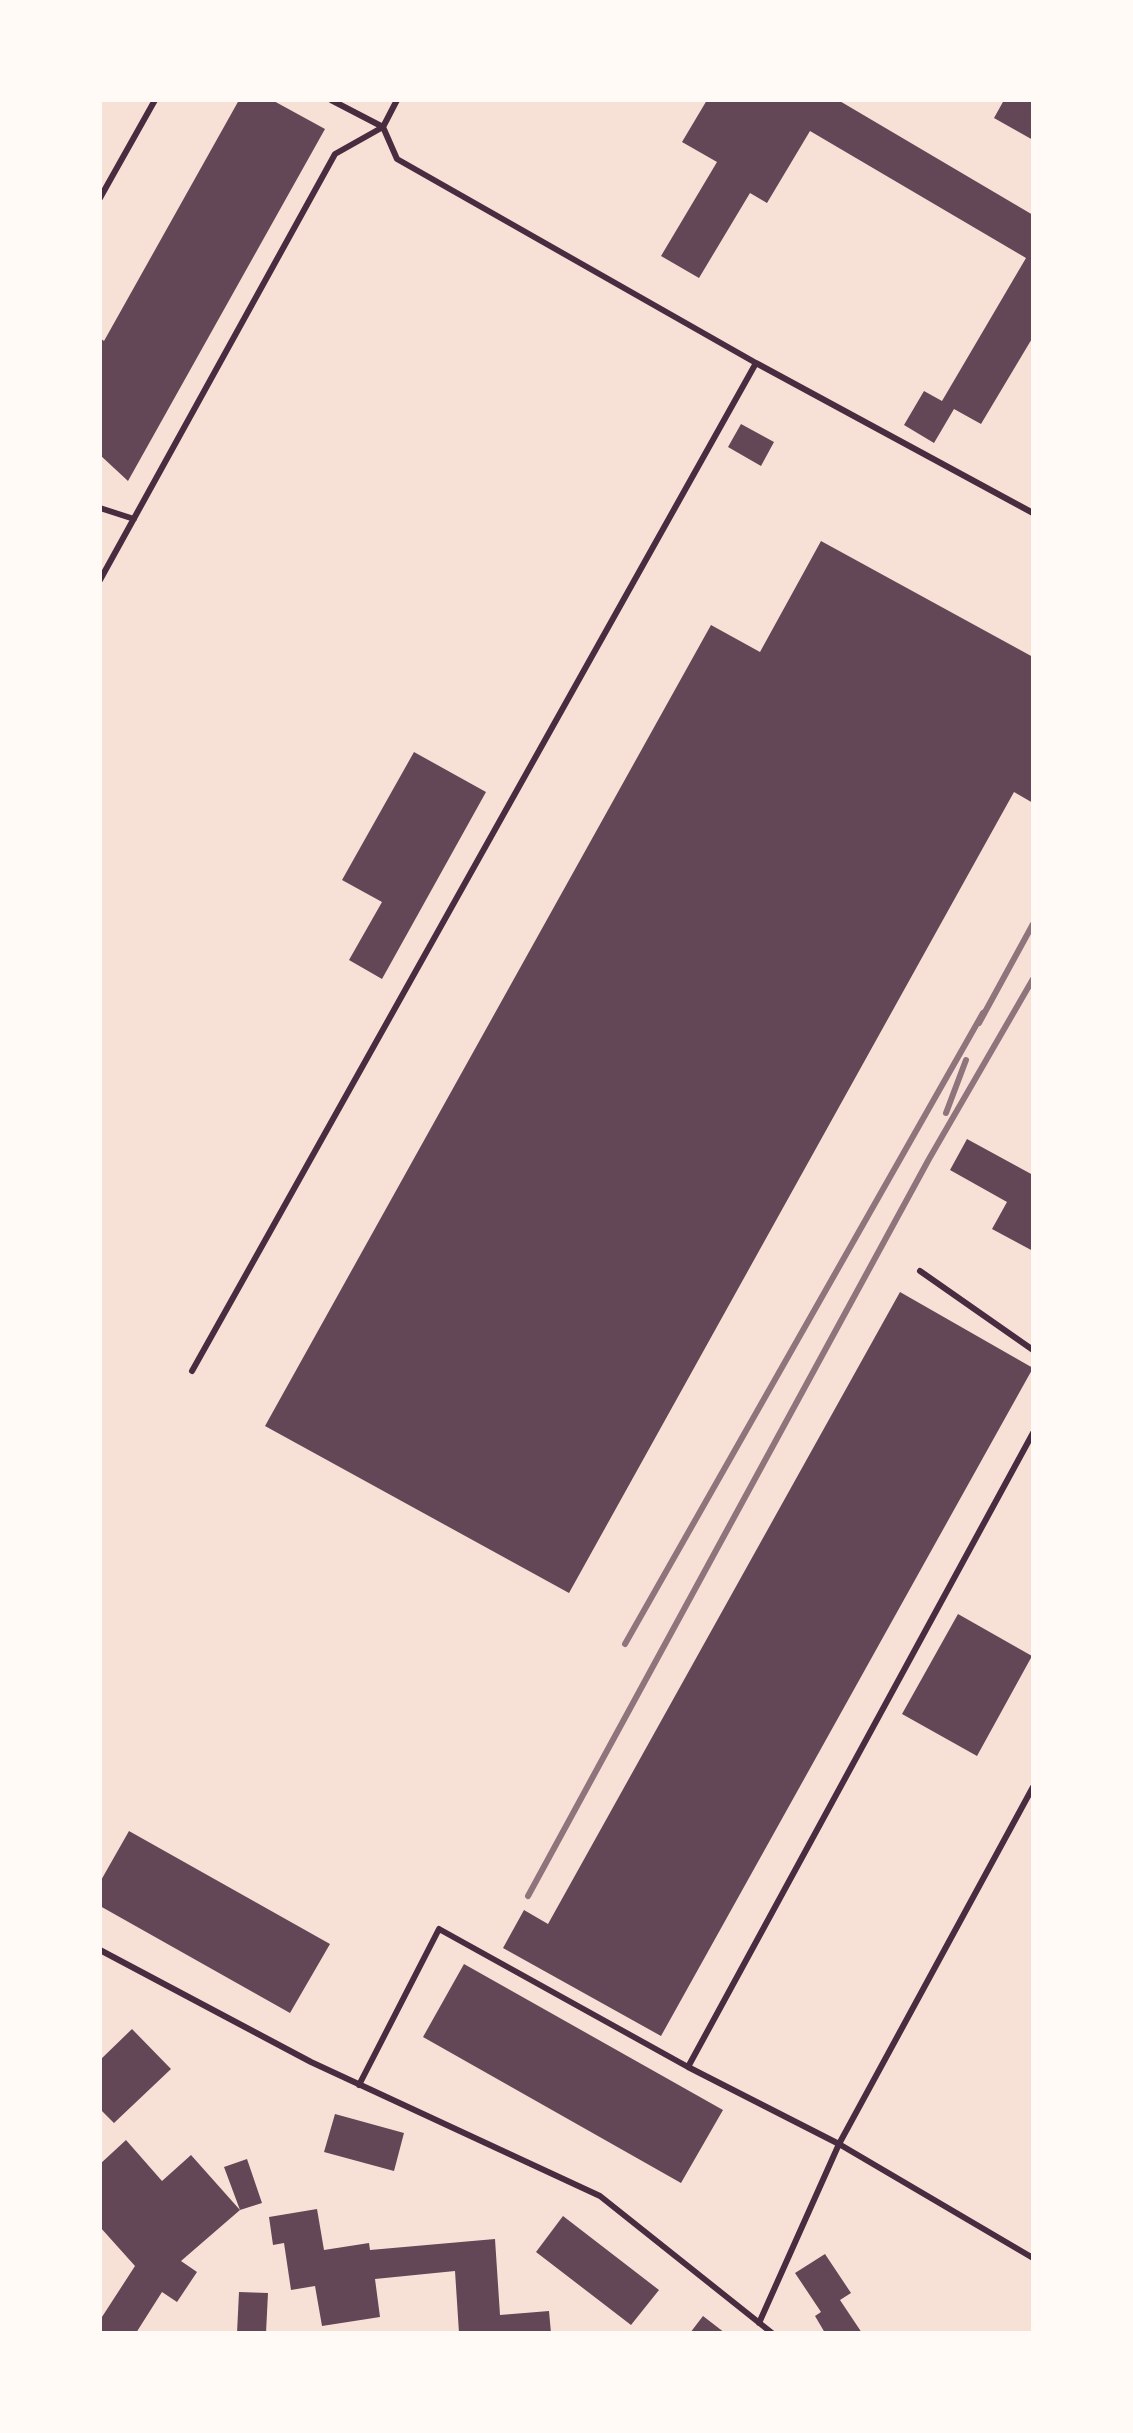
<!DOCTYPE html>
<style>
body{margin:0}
#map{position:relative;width:1133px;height:2433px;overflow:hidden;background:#f7e1d7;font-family:"Archivo Narrow",sans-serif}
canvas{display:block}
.frame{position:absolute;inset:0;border:102px solid #fffaf5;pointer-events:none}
</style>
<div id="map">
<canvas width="1133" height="2433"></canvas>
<div class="frame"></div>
</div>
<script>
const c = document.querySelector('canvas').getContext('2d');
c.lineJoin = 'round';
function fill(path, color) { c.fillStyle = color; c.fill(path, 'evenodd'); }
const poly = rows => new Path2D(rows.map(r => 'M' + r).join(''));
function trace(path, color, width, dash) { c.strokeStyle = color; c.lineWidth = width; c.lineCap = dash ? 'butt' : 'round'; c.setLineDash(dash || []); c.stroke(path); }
const building = poly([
 [239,100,272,100,325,129,128,481,100,455,100,338,104,341],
 [707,100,838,100,1033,215,1033,337,981,424,954,409,934,443,904,425,924,391,942,401,1026,258,810,131,767,203,750,193,699,278,661,256,717,162,682,142],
 [1004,100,1033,100,1033,140,994,118],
 [741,424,774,442,761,466,728,447],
 [821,541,1033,657,1033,803,1014,792,569,1593,265,1426,711,625,760,652],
 [414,752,486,792,382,979,349,960,382,902,342,880],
 [967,1139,1033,1175,1033,1251,992,1229,1007,1202,950,1170],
 [900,1292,1033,1368,661,2036,503,1948,524,1910,548,1924],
 [958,1614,1032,1656,977,1756,902,1714],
 [129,1831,330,1944,290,2013,100,1906,100,1882],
 [464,1964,723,2110,681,2183,423,2037],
 [132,2029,171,2069,114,2123,100,2109,100,2060],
 [335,2114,404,2133,394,2171,324,2152],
 [126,2140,162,2181,191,2155,240,2210,181,2261,197,2272,177,2302,162,2292,136,2333,100,2333,100,2320,135,2266,100,2227,100,2164],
 [247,2159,262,2203,240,2210,224,2167],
 [317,2209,324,2250,369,2243,370,2250,495,2239,500,2315,549,2311,551,2333,459,2333,455,2271,375,2279,380,2317,322,2326,315,2286,291,2290,284,2243,273,2245,269,2217],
 [563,2216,659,2290,631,2325,536,2252],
 [825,2254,851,2293,840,2300,862,2333,825,2333,815,2316,821,2312,795,2273],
 [239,2292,268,2293,266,2333,237,2333],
 [703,2316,725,2333,690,2333]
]);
const service = poly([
 [100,198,155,100],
 [756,363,1033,513],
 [100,508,134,519],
 [100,580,335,154,383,127,397,100],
 [920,1271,1033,1350],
 [192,1371,756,363,397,159,383,127,331,100],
 [1033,1433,688,2067,839,2144,1033,2258],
 [100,1950,311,2062,600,2196,772,2333],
 [359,2085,439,1929,688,2067],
 [759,2323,839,2144,1033,1787]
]);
const rail = poly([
 [979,1023,1033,924],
 [946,1113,966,1060],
 [625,1644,983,1013],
 [528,1896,929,1159,1033,979]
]);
fill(building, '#644757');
trace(service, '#4a2c40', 6);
trace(rail, '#8f747c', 6);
</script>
